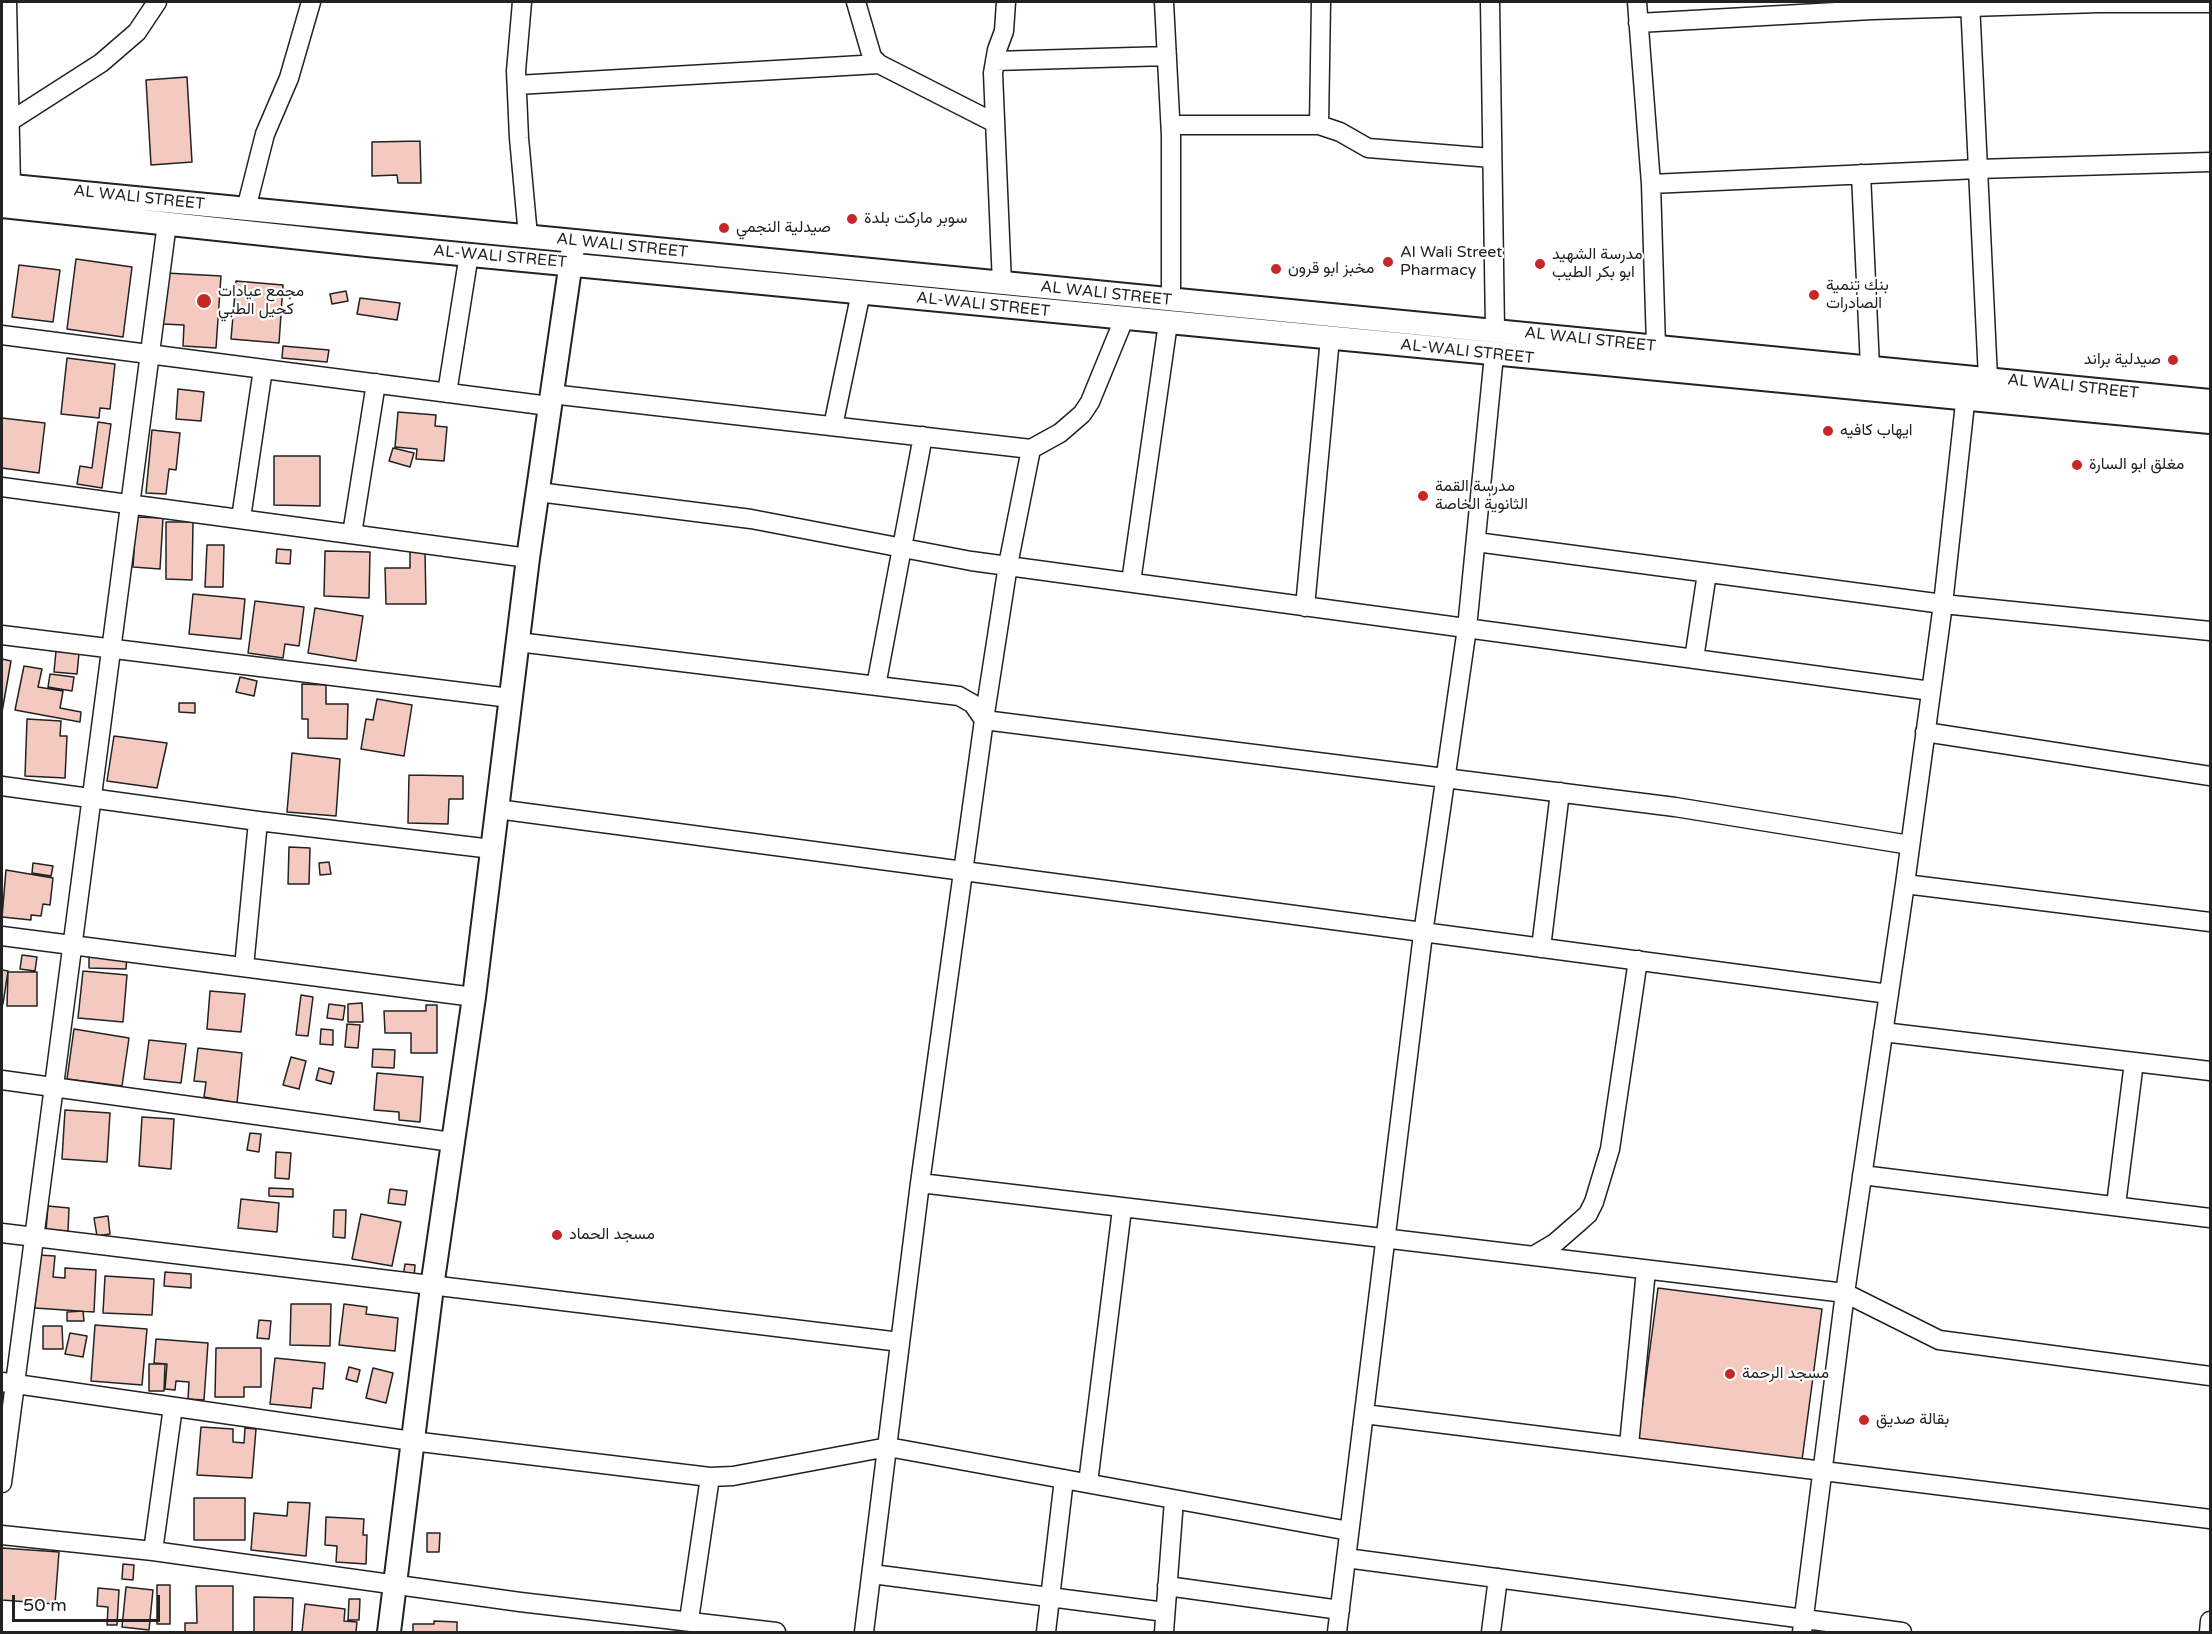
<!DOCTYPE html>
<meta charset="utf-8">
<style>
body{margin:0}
#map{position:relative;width:2212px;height:1634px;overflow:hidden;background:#fff;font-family:"Varela Round",sans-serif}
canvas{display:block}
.frame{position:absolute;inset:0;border:3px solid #222;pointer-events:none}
.scale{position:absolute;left:12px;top:1595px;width:148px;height:27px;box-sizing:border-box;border:3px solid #222;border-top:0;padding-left:8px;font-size:18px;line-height:21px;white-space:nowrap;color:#222;-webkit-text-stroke:4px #fff;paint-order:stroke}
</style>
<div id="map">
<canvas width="2212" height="1634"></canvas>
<div class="frame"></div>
<div class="scale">50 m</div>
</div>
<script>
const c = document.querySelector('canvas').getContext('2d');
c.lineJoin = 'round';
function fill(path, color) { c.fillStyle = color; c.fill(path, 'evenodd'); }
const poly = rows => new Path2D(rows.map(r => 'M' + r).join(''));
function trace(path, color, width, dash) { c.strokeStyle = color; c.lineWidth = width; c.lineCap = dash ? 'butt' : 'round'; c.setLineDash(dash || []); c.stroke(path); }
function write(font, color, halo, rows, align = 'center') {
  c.font = font + ' "Varela Round",Vazirmatn,sans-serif'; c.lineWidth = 4.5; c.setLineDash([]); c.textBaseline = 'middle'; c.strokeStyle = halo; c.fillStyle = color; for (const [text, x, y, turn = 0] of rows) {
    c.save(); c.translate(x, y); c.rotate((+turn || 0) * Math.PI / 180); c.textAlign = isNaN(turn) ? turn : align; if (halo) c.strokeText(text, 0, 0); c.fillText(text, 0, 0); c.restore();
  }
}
const building = poly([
 [187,77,192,162,151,165,146,80,187,77],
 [420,141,421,183,398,183,397,175,372,176,372,142,420,141],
 [76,259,132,267,123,337,67,329,76,259],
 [19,265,60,270,53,322,12,317,19,265],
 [166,273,221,276,216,348,183,346,184,325,162,324,166,273],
 [236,281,283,285,279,343,231,339,236,281],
 [346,291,348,301,332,304,330,294,346,291],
 [360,298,400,303,397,320,357,314,360,298],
 [283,346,329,350,327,362,282,358,283,346],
 [67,358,115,364,110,409,100,408,99,418,61,414,67,358],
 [178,389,204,392,201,421,176,419,178,389],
 [398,412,436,415,435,426,447,427,444,461,416,459,417,449,395,447,398,412],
 [2,418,45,423,39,473,2,468,2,418],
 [98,422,111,424,102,488,77,484,80,466,92,468,98,422],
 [152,430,180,433,176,470,169,469,166,494,146,493,152,430],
 [393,448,414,453,410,467,389,461,393,448],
 [274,456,320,456,320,506,274,505,274,456],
 [136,517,163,518,160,569,133,567,136,517],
 [166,522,193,522,192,580,166,579,166,522],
 [207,545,224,545,223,587,205,587,207,545],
 [277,549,291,550,290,564,276,563,277,549],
 [325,551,370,552,369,598,324,596,325,551],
 [410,552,425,552,426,604,386,604,385,568,410,568,410,552],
 [193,594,245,599,241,639,189,634,193,594],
 [255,601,304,607,299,646,285,644,283,658,248,653,255,601],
 [315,608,363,616,356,661,308,653,315,608],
 [56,651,79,653,77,674,54,672,56,651],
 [2,659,11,661,2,712,2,659],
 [24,666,42,669,38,687,63,691,60,708,81,712,80,722,15,710,24,666],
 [50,674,74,677,72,691,48,687,50,674],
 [240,677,257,681,254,696,236,692,240,677],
 [302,684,326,685,326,704,348,704,347,739,308,738,308,719,302,719,302,684],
 [377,699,412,705,404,756,361,749,366,719,373,720,377,699],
 [179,703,195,703,195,713,179,712,179,703],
 [27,719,61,721,60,736,67,736,65,778,25,776,27,719],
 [114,736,167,743,157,788,107,781,114,736],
 [292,753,340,759,336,816,287,812,292,753],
 [409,775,463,776,463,799,449,799,448,824,408,823,409,775],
 [289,847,310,848,309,884,288,884,289,847],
 [329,862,331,874,320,875,319,863,329,862],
 [33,863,53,866,51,876,32,873,33,863],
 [6,870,53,878,50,905,43,904,41,916,31,915,31,920,2,917,6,870],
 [89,954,127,955,126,969,89,968,89,954],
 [22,955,37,957,35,971,20,969,22,955],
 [2,970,8,971,3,1004,2,1004,2,970],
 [83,971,127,975,123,1022,78,1018,83,971],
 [8,972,37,972,37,1006,7,1006,8,972],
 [210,991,245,994,241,1032,207,1029,210,991],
 [301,995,313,997,308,1036,296,1035,301,995],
 [362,1003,363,1022,348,1022,348,1004,362,1003],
 [329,1004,345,1006,343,1020,327,1018,329,1004],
 [426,1005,437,1005,437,1053,411,1053,411,1033,385,1033,384,1011,426,1011,426,1005],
 [347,1024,360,1025,358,1048,345,1047,347,1024],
 [74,1029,129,1038,122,1086,67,1079,74,1029],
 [321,1029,333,1030,333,1045,320,1044,321,1029],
 [149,1040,186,1044,181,1083,144,1079,149,1040],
 [198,1048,242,1053,237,1103,204,1097,206,1082,194,1081,198,1048],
 [373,1049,395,1050,394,1068,372,1067,373,1049],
 [291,1057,306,1061,299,1089,283,1085,291,1057],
 [319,1068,334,1072,331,1084,316,1080,319,1068],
 [377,1073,423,1077,420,1122,399,1120,399,1112,374,1110,377,1073],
 [65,1110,110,1113,107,1162,62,1159,65,1110],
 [142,1117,174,1119,171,1169,139,1166,142,1117],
 [250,1133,261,1134,259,1152,247,1150,250,1133],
 [276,1152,291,1153,289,1179,275,1178,276,1152],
 [269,1188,293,1189,293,1197,269,1196,269,1188],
 [390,1189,407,1191,405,1205,388,1203,390,1189],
 [241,1199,279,1203,277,1232,238,1228,241,1199],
 [48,1206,69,1208,68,1231,46,1230,48,1206],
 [334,1210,346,1210,345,1238,333,1237,334,1210],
 [361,1214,401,1222,392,1266,352,1259,361,1214],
 [108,1216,110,1234,97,1236,94,1218,108,1216],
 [38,1255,55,1256,53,1277,65,1278,65,1268,96,1270,94,1312,35,1308,38,1255],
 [405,1264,415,1265,414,1278,403,1277,405,1264],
 [165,1272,191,1274,191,1288,164,1286,165,1272],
 [105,1276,154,1279,152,1315,103,1313,105,1276],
 [1658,1288,1822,1309,1802,1460,1638,1439,1658,1288],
 [291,1304,331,1304,330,1346,290,1345,291,1304],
 [344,1304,367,1307,366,1314,398,1318,395,1351,339,1345,344,1304],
 [83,1311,84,1321,67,1321,67,1312,83,1311],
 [259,1320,271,1321,269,1339,257,1338,259,1320],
 [95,1325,147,1329,142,1385,91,1381,95,1325],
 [43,1326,62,1326,63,1349,43,1349,43,1326],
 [70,1333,87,1336,83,1357,65,1354,70,1333],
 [156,1339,208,1343,204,1400,188,1399,189,1382,176,1381,175,1390,165,1389,167,1364,154,1363,156,1339],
 [216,1348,261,1348,261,1387,244,1387,244,1397,215,1397,216,1348],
 [275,1358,325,1363,323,1389,313,1388,311,1408,270,1404,275,1358],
 [149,1364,165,1364,164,1391,149,1391,149,1364],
 [349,1367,360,1370,357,1382,346,1379,349,1367],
 [373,1368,393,1373,386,1403,366,1398,373,1368],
 [201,1427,233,1429,233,1442,244,1443,245,1428,256,1429,252,1478,197,1475,201,1427],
 [194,1498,245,1498,245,1540,194,1540,194,1498],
 [288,1502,310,1503,306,1556,251,1550,254,1513,287,1516,288,1502],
 [326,1517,364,1519,363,1535,367,1535,366,1564,336,1562,337,1546,325,1545,326,1517],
 [427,1533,440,1533,439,1552,427,1552,427,1533],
 [2,1548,59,1552,55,1604,2,1600,2,1548],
 [123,1564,134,1565,133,1580,122,1579,123,1564],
 [157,1585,170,1585,170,1624,157,1624,157,1585],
 [196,1586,233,1586,233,1632,185,1632,185,1623,197,1623,196,1586],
 [126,1587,153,1590,149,1630,122,1627,126,1587],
 [98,1588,119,1590,117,1625,107,1625,108,1607,97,1606,98,1588],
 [254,1597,293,1598,292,1632,254,1632,254,1597],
 [349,1599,360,1599,359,1620,348,1620,349,1599],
 [305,1604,345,1609,344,1621,357,1622,356,1632,302,1632,305,1604],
 [434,1621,457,1622,457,1632,413,1632,413,1624,434,1624,434,1621]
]);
const minor = poly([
 [7,2,11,186],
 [522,2,516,71,519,138,528,236],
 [856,2,872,57,879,64,995,123],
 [1164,2,1171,136,1171,300],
 [1490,2,1495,330],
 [1637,2,1651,184,1656,346],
 [1970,2,1988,378],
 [1638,23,1872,10,2099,3,2210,3],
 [995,61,1167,56],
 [517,85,879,64],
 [9,122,101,63,137,32,157,2],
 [1171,125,1319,125,1340,132,1368,148,1492,158],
 [1319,125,1321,2],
 [1861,174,1870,367],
 [1651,184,1978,169,2210,162],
 [246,209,265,134,289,78,311,2],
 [1002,284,993,73,997,50,1004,31,1006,2],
 [2,335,549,406],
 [447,393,469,254],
 [551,394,1031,449,1060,433,1082,414,1090,402,1124,319],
 [833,426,861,292],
 [2,487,528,558],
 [538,492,751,519,971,561,1931,691],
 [241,518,263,369],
 [352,534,376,383],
 [1476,542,1943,604,2210,631],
 [1131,582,1168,323],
 [1305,607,1330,338],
 [2,635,510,698],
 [518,642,959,696,973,704,984,720,1675,807,1910,845],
 [1694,659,1707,573],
 [876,686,923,436],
 [1925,732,2210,776],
 [2,786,258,821,492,849],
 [497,809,1889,994],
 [1905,884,2210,922],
 [2,936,474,997],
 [1541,948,1560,792],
 [244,967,258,821],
 [1883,1032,2210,1071],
 [2,1080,452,1142],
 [1862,1175,2210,1218],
 [920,1183,1845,1293,1939,1340,2210,1376],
 [2116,1205,2134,1062],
 [2,1233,900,1342],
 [1533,1256,1555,1243,1578,1223,1588,1214,1594,1202,1610,1149,1638,960],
 [2,1382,412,1441,710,1477,733,1476,888,1447,1349,1531],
 [1364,1414,2210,1519],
 [1629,1445,1646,1270],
 [2,1483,167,223],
 [1088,1483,1122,1209],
 [2,1535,153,1551,520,1602,776,1632],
 [153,1551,173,1407],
 [1346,1558,1902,1632],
 [872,1574,1165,1612],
 [1167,1586,1340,1610],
 [689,1620,710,1477],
 [864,1632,920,1183,984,720,1008,565,1031,449],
 [1046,1632,1064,1479],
 [1164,1632,1174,1500],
 [1337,1632,1423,934,1467,628,1494,355],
 [1491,1632,1498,1578],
 [1802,1632,1845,1293,1905,884,1943,604,1967,385],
 [2209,1632,2210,1621]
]);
const tertiary = poly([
 [2,185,2210,401],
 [2,206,367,245,2210,422],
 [389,1632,432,1287,474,997,528,558,573,248]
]);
const markers = [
 [852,219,6,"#c62828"],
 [724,228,6,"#c62828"],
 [1388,262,6,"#c62828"],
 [1540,264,6,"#c62828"],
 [1276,269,6,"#c62828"],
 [1814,295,6,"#c62828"],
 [204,301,8,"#c62828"],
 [2173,360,6,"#c62828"],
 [1828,431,6,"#c62828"],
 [2077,465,6,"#c62828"],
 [1423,496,6,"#c62828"],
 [557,1235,6,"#c62828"],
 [1730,1374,6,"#c62828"],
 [1864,1420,6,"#c62828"]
];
const streetNames = [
 ["AL WALI STREET",139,198,6],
 ["AL WALI STREET",622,246,6],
 ["AL-WALI STREET",500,257,5],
 ["AL WALI STREET",1106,294,6],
 ["AL-WALI STREET",983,305,6],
 ["AL WALI STREET",1590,340,6],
 ["AL-WALI STREET",1467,352,6],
 ["AL WALI STREET",2073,387,6]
];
const poiNames = [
 ["سوبر ماركت بلدة",864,219],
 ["صيدلية النجمي",736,228],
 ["Al Wali Street",1400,253],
 ["Pharmacy",1400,271],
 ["مدرسة الشهيد",1552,255],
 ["ابو بكر الطيب",1552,273],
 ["مخبز ابو قرون",1288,269],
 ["بنك تنمية",1826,286],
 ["الصادرات",1826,304],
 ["مجمع عيادات",218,292],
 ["كحيل الطبي",218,310],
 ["صيدلية براند",2161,360,"right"],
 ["ايهاب كافيه",1840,431],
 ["مغلق ابو السارة",2089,465],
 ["مدرسة القمة",1435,487],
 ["الثانوية الخاصة",1435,505],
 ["مسجد الحماد",569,1235],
 ["مسجد الرحمة",1742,1374],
 ["بقالة صديق",1876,1420]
];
fill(building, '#f3c9c0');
trace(building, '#222', 1.5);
trace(minor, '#222', 21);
trace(tertiary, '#222', 26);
trace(minor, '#fff', 18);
trace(tertiary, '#fff', 22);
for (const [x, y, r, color] of markers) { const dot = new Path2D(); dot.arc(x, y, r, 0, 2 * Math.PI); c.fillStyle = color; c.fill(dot); trace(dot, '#fff', 2); }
write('16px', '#222', '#fff', streetNames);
write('16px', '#222', '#fff', poiNames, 'left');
</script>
